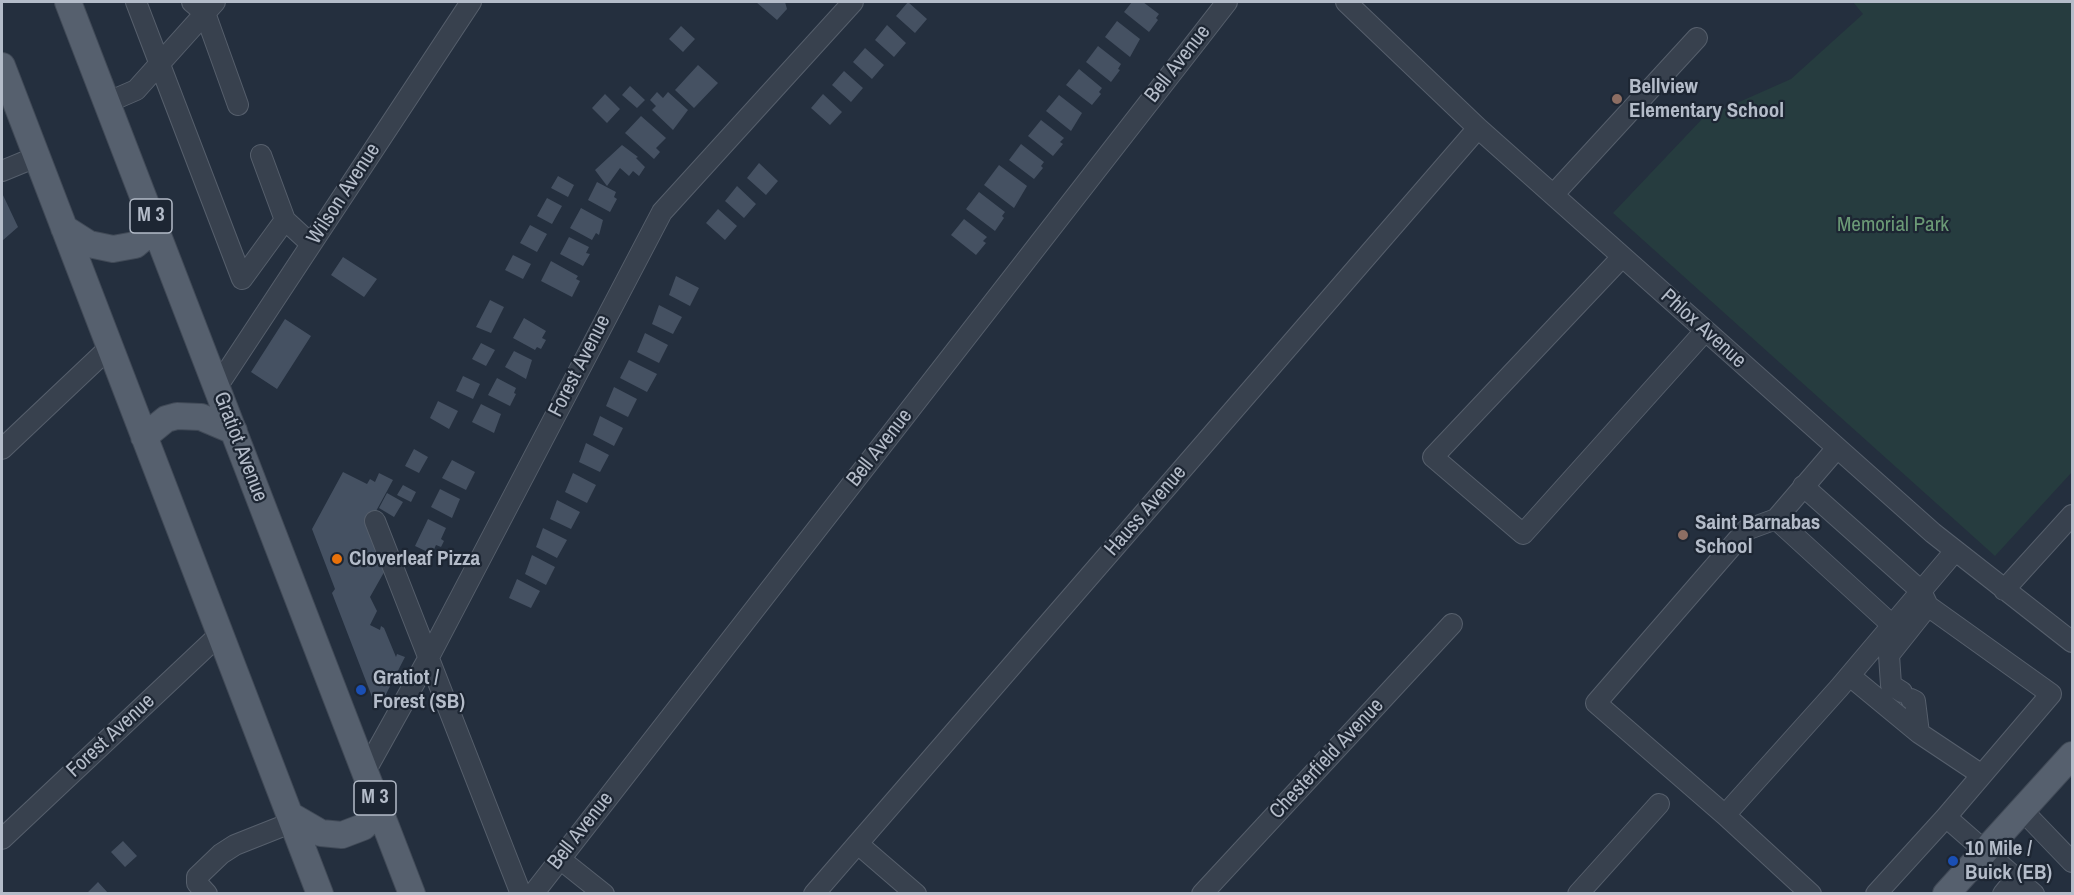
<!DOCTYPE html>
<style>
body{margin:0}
#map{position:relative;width:2074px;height:895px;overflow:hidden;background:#242f3e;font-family:"Archivo Narrow",sans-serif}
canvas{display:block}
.frame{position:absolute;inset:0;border:3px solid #b4bcc9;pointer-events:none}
</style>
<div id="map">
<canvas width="2074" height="895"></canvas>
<div class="frame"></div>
</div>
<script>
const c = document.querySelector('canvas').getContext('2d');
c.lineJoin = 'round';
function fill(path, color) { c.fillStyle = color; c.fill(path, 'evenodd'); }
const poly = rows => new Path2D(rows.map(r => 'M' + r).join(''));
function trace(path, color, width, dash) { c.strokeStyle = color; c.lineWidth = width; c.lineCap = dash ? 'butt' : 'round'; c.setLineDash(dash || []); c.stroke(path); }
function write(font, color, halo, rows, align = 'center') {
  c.font = font + ' "Archivo Narrow",sans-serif'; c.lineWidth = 4.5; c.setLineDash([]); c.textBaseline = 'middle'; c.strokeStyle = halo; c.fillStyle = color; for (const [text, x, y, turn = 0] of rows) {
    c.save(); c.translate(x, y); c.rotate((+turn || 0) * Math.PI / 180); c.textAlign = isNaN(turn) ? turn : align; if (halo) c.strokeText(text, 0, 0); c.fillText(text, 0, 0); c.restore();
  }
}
const green = poly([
 [1853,2,2072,2,2072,472,1995,556,1613,213,1703,118,1791,79,1863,14]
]);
const building = poly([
 [756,2,785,2,787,9,777,20],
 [908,2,927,19,915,33,896,16],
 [1132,2,1143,2,1159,14,1156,18,1158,20,1149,32,1124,12],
 [1117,21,1140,39,1130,57,1105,37],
 [887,25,906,43,894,57,875,40],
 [681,26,695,39,683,52,669,39],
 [1098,46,1121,64,1118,69,1120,70,1111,82,1086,62],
 [865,48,884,65,872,79,853,62],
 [698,65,718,83,694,108,675,90],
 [1079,69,1102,88,1099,92,1101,94,1092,105,1066,85],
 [844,71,863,88,851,102,832,85],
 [630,86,645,100,637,108,622,95],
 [657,92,663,98,668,92,688,110,673,130,652,110,656,106,650,100],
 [605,94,620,109,607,123,592,108],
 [823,94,842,112,830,125,811,108],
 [1059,95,1082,113,1071,131,1046,111],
 [641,116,666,138,656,148,660,152,654,159,625,133],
 [1041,120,1064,138,1060,142,1063,144,1053,156,1028,136],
 [1021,144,1044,162,1041,166,1043,168,1034,179,1009,160],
 [622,145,638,157,636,158,645,167,639,176,633,171,629,176,620,168,607,186,595,170],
 [759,163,778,181,766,195,747,178],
 [999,165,1027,186,1014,208,984,185],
 [558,176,574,185,568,197,551,188],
 [597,182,616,192,614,197,617,199,610,212,588,200],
 [737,186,756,204,744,218,725,201],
 [979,192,1005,212,1002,216,1004,218,995,231,966,209],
 [2,193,18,227,2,241],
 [547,198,562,206,552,224,537,216],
 [581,208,603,220,599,235,596,233,592,240,570,228],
 [718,209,737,226,725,240,706,223],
 [964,219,987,237,983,241,986,243,976,255,951,235],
 [530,225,547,234,537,252,520,243],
 [569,237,589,247,586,253,590,254,583,266,560,254],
 [513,255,531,264,523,279,505,270],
 [343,257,377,279,364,297,331,275],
 [551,261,578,276,576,279,580,281,572,297,541,281],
 [676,276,699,288,690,306,669,295],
 [490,300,504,307,491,333,476,327],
 [659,305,682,317,673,334,652,324],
 [524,318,546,331,542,338,546,340,541,349,537,347,535,350,513,338],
 [285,319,311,336,277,389,251,372],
 [645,333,668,345,659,363,637,352],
 [481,343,495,350,486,366,472,359],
 [514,351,532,360,526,379,505,367],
 [629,360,657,374,647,392,620,378],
 [463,376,480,384,473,399,456,391],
 [497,378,516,388,514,393,516,394,510,406,488,395],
 [614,387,637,399,628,417,606,406],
 [438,401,458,411,449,429,430,418],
 [481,404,501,414,494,433,472,422],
 [600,416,623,428,614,446,593,435],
 [586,443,609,455,600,472,579,462],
 [414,449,428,457,419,473,405,466],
 [452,460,475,472,466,490,442,478],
 [343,472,367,484,370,479,375,482,379,473,393,480,369,524,387,567,370,597,377,611,370,625,380,630,381,626,384,628,396,657,397,654,405,657,382,702,374,702,332,593,335,589,312,529],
 [573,473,596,485,587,503,565,492],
 [403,485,416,492,411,502,397,495],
 [440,489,460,499,452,518,431,507],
 [387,493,403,502,394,517,379,508],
 [557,500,580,512,571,529,550,519],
 [428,519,446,528,441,539,444,541,441,547,436,545,432,554,415,546],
 [543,528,567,540,557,558,536,547],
 [532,555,555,567,546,585,525,574],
 [517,579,540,591,531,608,509,598],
 [123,841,137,856,125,867,111,852],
 [98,882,109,894,86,894]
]);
const minor = poly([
 [136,2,242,279,285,220,261,155],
 [192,2,205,13,238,105],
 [1346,2,1478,128,1933,533,2072,642],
 [106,103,136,90,215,2],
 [2,171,36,157],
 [1553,195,1697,38],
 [285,220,311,244],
 [1622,257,1433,457,1523,534,1705,331],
 [217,387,471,2],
 [2,449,110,347],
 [1803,486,1921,591,1928,606,2051,694,1946,817,1876,894],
 [1776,519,1892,625],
 [375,521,521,894],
 [2004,590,2072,515],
 [1850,676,1919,733,1982,775],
 [1902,692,1891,685,1889,655,1928,606],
 [1911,699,1915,701,1919,733],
 [365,772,429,657,662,212,853,2],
 [2022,810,2072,862],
 [1725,815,1596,703,1746,530,1776,519,1837,448],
 [1946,817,2034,894],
 [2,839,220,634],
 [858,844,916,894],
 [560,859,604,894],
 [207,894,197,883,197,877,221,854,235,845,293,822],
 [533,894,1227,2],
 [814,894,1478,128],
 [1202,894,1452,624],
 [1578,894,1659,804],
 [1811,894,1725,815,1839,688,1955,551],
 [2003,894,2016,878]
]);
const major = poly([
 [68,2,412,894],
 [2,66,320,894],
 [64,228,89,244,113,249,135,245,155,228],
 [144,437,166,419,177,416,201,417,234,431],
 [290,815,321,833,342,835,363,827,380,810],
 [1946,894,2072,755]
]);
const markers = [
 [1617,99,6,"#8d6e63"],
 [1683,535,6,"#8d6e63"],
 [337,559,6,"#e8710a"],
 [361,690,6,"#1a4fb4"],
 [1953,861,6,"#1a4fb4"]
];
const shields = [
 [151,216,42],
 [375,798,42]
];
const shieldNames = [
 ["M 3",151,216],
 ["M 3",375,798]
];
const streetNames = [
 ["Bell Avenue",1178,64,-52],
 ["Wilson Avenue",344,194,-57],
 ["Phlox Avenue",1703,329,42],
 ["Forest Avenue",580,366,-63],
 ["Gratiot Avenue",240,447,69],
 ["Bell Avenue",880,448,-52],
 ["Hauss Avenue",1146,511,-49],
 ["Forest Avenue",111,736,-43],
 ["Chesterfield Avenue",1327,759,-47],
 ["Bell Avenue",581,831,-52]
];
const poiNames = [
 ["Bellview",1629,87],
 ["Elementary School",1629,111],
 ["Saint Barnabas",1695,523],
 ["School",1695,547],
 ["Cloverleaf Pizza",349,559],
 ["Gratiot /",373,678],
 ["Forest (SB)",373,702],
 ["10 Mile /",1965,849],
 ["Buick (EB)",1965,873]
];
const parkNames = [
 ["Memorial Park",1893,225]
];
fill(green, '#263c3f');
fill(building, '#455162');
trace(minor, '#565f6c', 22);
trace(major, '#414a57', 28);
trace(minor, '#38414e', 20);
trace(major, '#56606e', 26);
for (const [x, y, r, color] of markers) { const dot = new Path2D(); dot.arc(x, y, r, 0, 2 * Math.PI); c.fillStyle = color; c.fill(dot); trace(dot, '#1d2633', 2); }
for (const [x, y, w] of shields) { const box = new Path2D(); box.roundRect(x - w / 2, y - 17, w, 34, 4.5); c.fillStyle = '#1d2633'; c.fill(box); trace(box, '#b4bcc9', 1.5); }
write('bold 20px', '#b4bcc9', null, shieldNames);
write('21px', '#b4bcc9', '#1d2633', streetNames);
write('bold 21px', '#b4bcc9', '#1d2633', poiNames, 'left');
write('21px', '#6b9a76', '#1d2633', parkNames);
</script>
